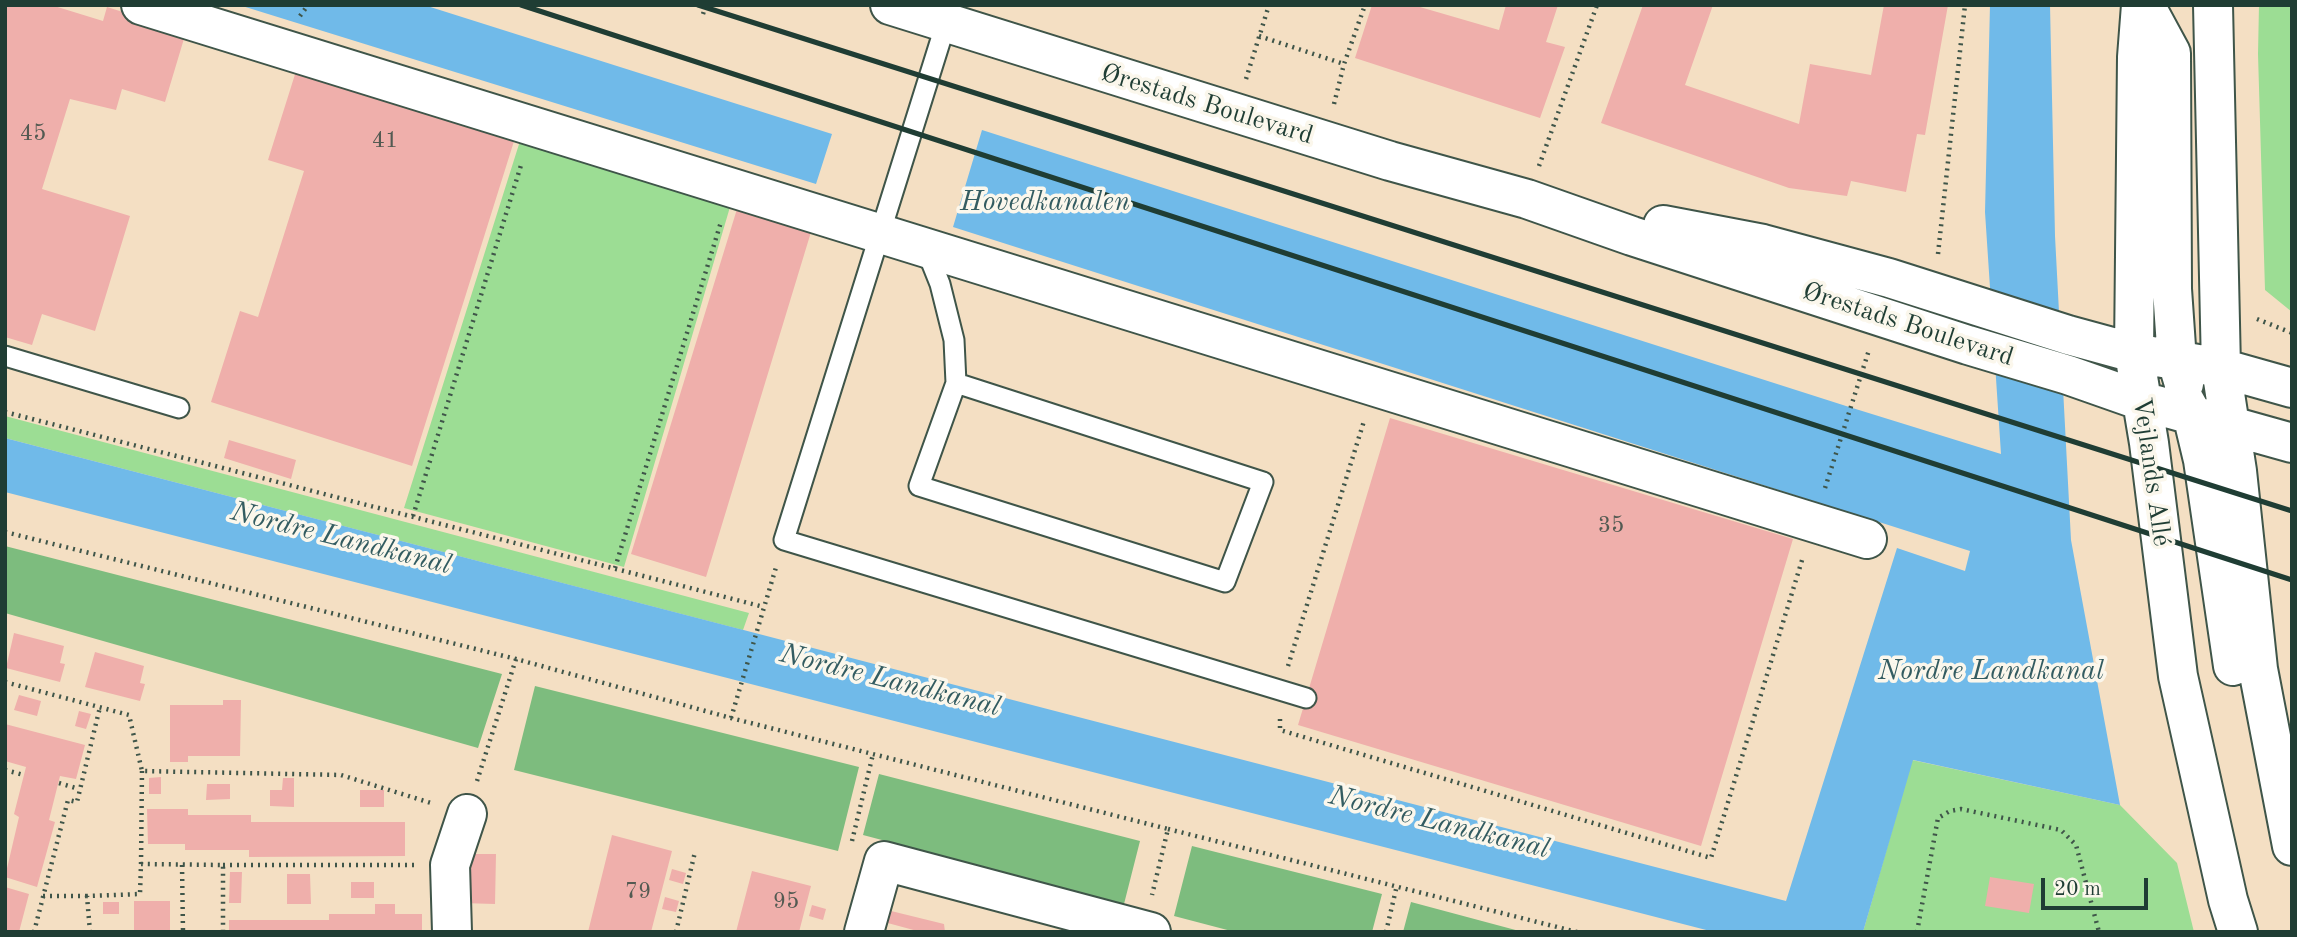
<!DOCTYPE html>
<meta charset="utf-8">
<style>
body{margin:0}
#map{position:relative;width:2297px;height:937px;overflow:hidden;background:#f4dfc3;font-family:"Old Standard TT",serif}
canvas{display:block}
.frame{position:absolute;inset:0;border:7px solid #1f3d34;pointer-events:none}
.scale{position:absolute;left:2041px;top:878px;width:107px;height:32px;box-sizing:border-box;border:4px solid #1f3d34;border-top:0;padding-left:9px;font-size:21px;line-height:24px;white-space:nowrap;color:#1f3d34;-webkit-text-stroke:5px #fbf7ec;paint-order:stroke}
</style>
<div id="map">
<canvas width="2297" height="937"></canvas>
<div class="frame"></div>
<div class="scale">20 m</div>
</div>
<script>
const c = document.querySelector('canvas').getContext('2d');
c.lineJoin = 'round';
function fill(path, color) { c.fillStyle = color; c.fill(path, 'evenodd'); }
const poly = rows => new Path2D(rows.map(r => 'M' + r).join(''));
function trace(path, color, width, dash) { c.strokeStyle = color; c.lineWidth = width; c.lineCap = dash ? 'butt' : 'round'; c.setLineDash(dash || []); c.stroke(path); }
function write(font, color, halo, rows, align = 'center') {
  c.font = font + ' "Old Standard TT",serif'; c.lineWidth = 7; c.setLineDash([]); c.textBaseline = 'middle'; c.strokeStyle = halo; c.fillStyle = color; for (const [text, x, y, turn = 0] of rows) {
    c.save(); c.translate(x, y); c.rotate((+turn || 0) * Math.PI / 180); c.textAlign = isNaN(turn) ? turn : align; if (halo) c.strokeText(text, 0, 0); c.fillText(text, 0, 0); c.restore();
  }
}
const green = poly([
 [2259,5,2292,5,2292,312,2265,290,2258,54],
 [520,141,730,207,624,567,404,508],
 [5,416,749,613,743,630,5,438],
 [1912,760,2120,805,2177,863,2194,932,1863,932]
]);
const forest = poly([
 [5,546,502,674,478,748,5,613],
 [535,686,859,767,838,851,514,770],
 [879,774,1140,841,1124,904,863,835],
 [1192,846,1382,894,1372,932,1235,932,1174,916],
 [1411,902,1523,932,1403,932]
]);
const water = poly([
 [239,5,424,5,832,134,816,184],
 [1990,5,2050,5,2055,236,2071,540,2120,805,1913,760,1863,932,1714,932,5,492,5,438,1786,901,1897,548,1965,571,1970,551,953,227,982,130,1846,406,2001,454,1985,212]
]);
const building = poly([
 [5,5,51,5,103,21,107,7,186,32,165,102,122,89,116,110,70,99,42,189,130,216,95,331,42,314,32,345,5,337],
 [1372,5,1413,5,1499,30,1506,5,1558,5,1546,42,1565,47,1540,118,1355,58],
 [1643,5,1713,5,1685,85,1799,124,1810,64,1871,75,1884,5,1948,5,1925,135,1917,134,1906,192,1851,181,1847,196,1789,188,1601,123],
 [297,68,515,138,412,466,211,402,240,311,258,317,304,171,268,160],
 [737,209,811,232,706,577,631,554],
 [1390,418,1793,539,1701,846,1298,725],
 [229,440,296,460,291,479,224,458],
 [14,633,64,646,60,663,65,664,60,682,6,668],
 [95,652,144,666,140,683,145,684,140,701,85,687],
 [19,695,41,701,37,716,14,710],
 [223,700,241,700,240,756,188,756,188,762,170,762,170,705,223,705],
 [79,711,91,714,86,729,75,726],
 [5,724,85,745,76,779,60,776,49,820,55,822,37,887,5,877,19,817,14,814,26,767,5,761],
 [161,777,161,794,149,794,149,778],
 [283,778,294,778,294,807,270,806,270,790,282,790],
 [207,784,230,784,230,799,206,800],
 [360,790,384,790,384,807,360,807],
 [147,809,188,809,188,815,251,815,251,822,405,822,405,856,249,857,249,850,185,850,185,844,148,844],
 [612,835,672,851,651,932,588,932],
 [462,854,496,854,495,904,461,903],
 [672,869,686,873,683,884,669,880],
 [752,871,811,886,799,932,736,932],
 [230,872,242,872,241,903,229,903],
 [287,874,310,874,311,904,287,904],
 [1990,877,2034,884,2029,913,1985,906],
 [351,882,374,882,374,898,351,898],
 [5,887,29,894,19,932,5,932],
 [665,897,679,901,676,912,662,909],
 [134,901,170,901,170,932,134,932],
 [103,902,119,902,119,914,103,914],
 [375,904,395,904,395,914,422,914,422,932,229,932,229,920,329,920,329,914,375,914],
 [812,905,826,909,823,920,809,916],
 [887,910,944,924,945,932,921,932,884,922]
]);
const path = poly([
 [703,14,706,5],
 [300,16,308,5],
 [1259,36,1344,64],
 [1246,79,1269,5],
 [1334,104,1344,64,1365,5],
 [1539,166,1597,5],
 [1938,254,1965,5],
 [2257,319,2292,333],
 [5,412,764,607],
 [1825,488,1869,350],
 [413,516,522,162],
 [5,532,516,659,731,718,1168,829,1152,895],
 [615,568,721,222],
 [1288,666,1364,421],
 [5,682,129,715,142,771,341,775,431,803],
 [731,718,777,564],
 [1280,719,1280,730,1711,858,1803,557],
 [5,770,24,775],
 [477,781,516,659],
 [59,783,79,789],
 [1168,829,1577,932],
 [852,841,873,754],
 [141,864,142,771],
 [182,865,183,932],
 [223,865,414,865],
 [43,896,87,896],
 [34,932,68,800,77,802,100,707],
 [90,932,87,896,140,894,141,864,223,865,223,932],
 [676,932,695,852],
 [1386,932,1397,885],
 [1917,932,1938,818,1950,811,1961,809,2061,830,2076,845,2099,932]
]);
const lane = poly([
 [946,23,784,540,1306,698],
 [926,249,940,284,954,340,956,383,919,486,1225,582,1263,482,956,383],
 [5,356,179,408]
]);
const street = poly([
 [141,5,1867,539],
 [452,932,450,865,467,814],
 [864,932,884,861,1151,932]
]);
const secondary = poly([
 [890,5,1390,161,1527,199,1632,236,1968,345,2068,375,2142,401,2292,443],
 [2141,5,2137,57,2134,353,2149,443,2178,676,2228,900,2238,932],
 [2145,5,2171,53,2172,289,2177,361,2184,384],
 [2213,5,2221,368,2237,471,2258,669,2292,846],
 [1663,225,1763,244,1889,278,2068,335,2134,353,2221,368,2292,388],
 [2182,396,2192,414,2203,460,2233,666]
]);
const rail = poly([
 [521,5,2292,580],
 [698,5,2292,511]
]);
const numberNames = [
 ["45",33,134],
 ["41",385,141],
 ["35",1611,526],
 ["79",638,892],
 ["95",786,902]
];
const streetNames = [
 ["Ørestads Boulevard",1207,105,17],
 ["Ørestads Boulevard",1908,325,18],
 ["Vejlands Allé",2151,472,82]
];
const waterNames = [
 ["Hovedkanalen",1045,203],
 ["Nordre Landkanal",341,539,14],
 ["Nordre Landkanal",1991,672],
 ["Nordre Landkanal",890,681,14],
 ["Nordre Landkanal",1439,823,14]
];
fill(green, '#9cdd94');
fill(forest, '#7dbc7e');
fill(water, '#70bae9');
fill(building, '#efafab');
trace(lane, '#3f5549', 23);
trace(street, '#3f5549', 42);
trace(secondary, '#3f5549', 42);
trace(path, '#3f5549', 4.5, [2, 5]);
trace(lane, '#fff', 19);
trace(street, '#fff', 38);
trace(secondary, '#fff', 38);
trace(rail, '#1f3d34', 5);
write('23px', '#535a52', null, numberNames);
write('26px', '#1f3d34', '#fbf7ec', streetNames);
write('italic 28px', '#335c61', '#fbf7ec', waterNames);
</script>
